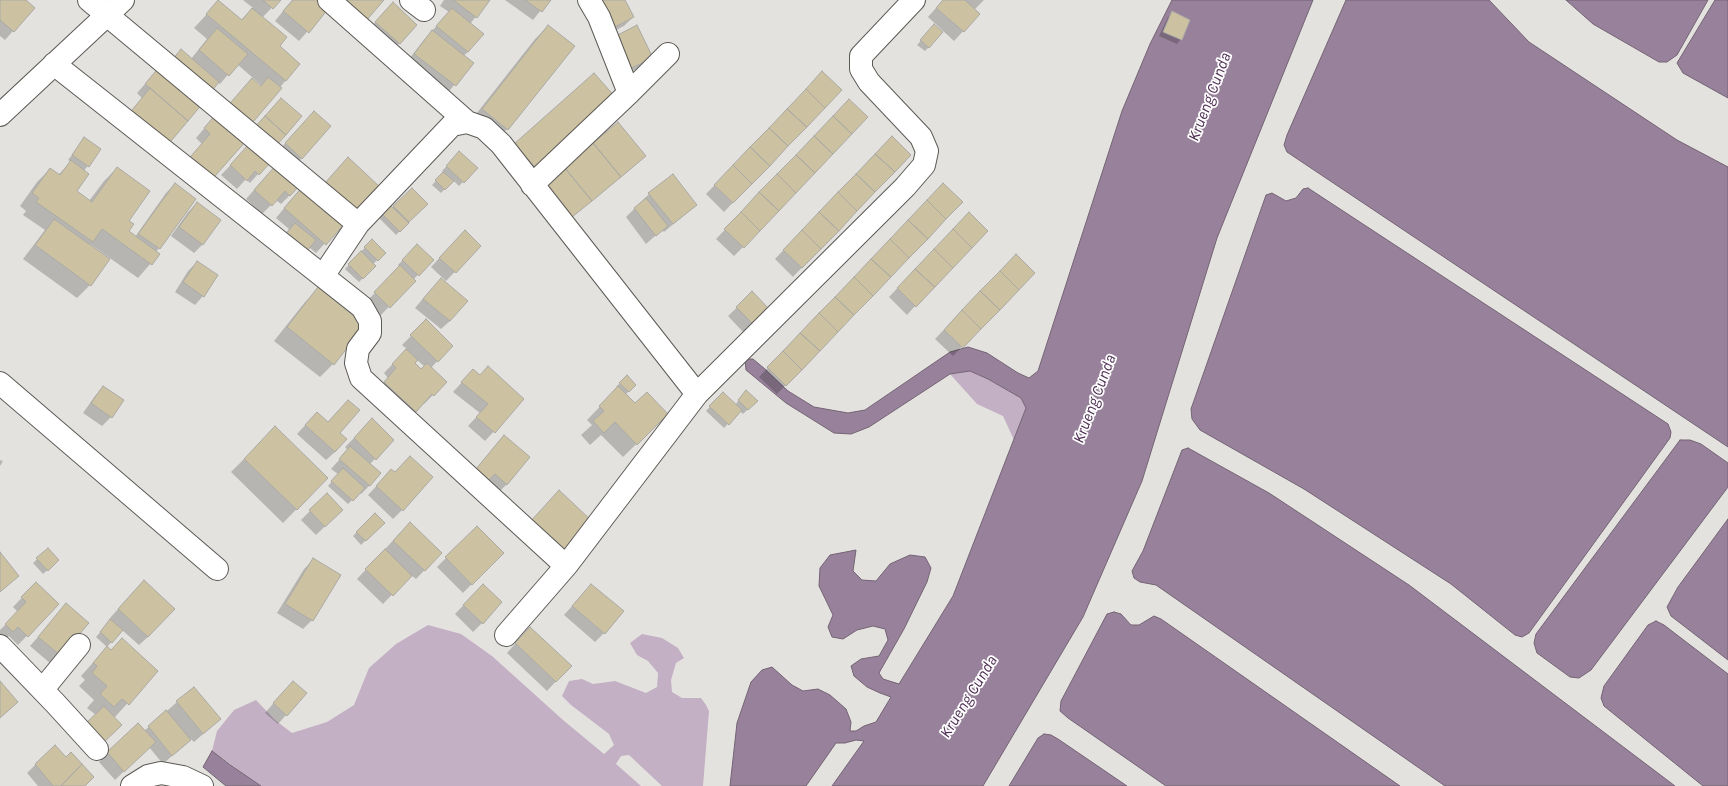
<!DOCTYPE html>
<style>
body{margin:0}
canvas{display:block;background:#e4e2de}
</style>
<canvas width="1728" height="786"></canvas>
<script>
const c = document.querySelector('canvas').getContext('2d');
c.lineJoin = 'round';
function fill(path, color) { c.fillStyle = color; c.fill(path, 'evenodd'); }
const poly = rows => new Path2D(rows.map(r => 'M' + r).join(''));
function trace(path, color, width, dash) { c.strokeStyle = color; c.lineWidth = width; c.lineCap = dash ? 'butt' : 'round'; c.setLineDash(dash || []); c.stroke(path); }
function write(font, color, halo, rows, align = 'center') {
  c.font = font + ' Karla,sans-serif'; c.lineWidth = 3.5; c.setLineDash([]); c.textBaseline = 'middle'; c.strokeStyle = halo; c.fillStyle = color; for (const [text, x, y, turn = 0] of rows) {
    c.save(); c.translate(x, y); c.rotate((+turn || 0) * Math.PI / 180); c.textAlign = isNaN(turn) ? turn : align; if (halo) c.strokeText(text, 0, 0); c.fillText(text, 0, 0); c.restore();
  }
}
const green = poly([
 [970,371,988,379,1021,398,1026,408,1014,440,1003,416,977,404,950,374],
 [428,625,461,634,492,656,563,720,604,754,614,745,609,734,571,705,562,696,569,681,582,679,593,684,615,681,646,693,657,687,658,673,648,661,637,655,630,643,642,634,662,638,678,648,684,658,676,663,671,680,672,692,682,698,701,698,706,705,709,711,703,786,662,786,629,755,621,756,616,764,641,786,261,786,212,751,217,731,234,710,256,700,275,720,292,733,327,722,354,705,369,668,396,644]
]);
const water = poly([
 [1172,0,1313,0,1217,238,1142,481,1083,617,983,786,832,786,864,741,856,740,845,743,836,743,806,786,730,786,737,723,751,682,762,670,772,667,792,685,803,691,818,689,830,695,846,709,851,722,850,731,856,731,864,726,876,722,891,697,880,693,867,687,854,676,851,666,861,659,879,656,888,640,885,629,873,626,857,630,843,639,832,637,828,627,833,615,819,586,820,568,830,555,856,550,853,571,862,580,876,581,890,564,910,555,925,557,931,568,927,582,904,629,879,673,883,679,899,684,953,596,1026,408,1021,398,988,379,970,371,950,374,869,427,851,434,834,433,786,403,746,370,745,359,753,359,765,369,788,391,814,407,848,413,865,410,950,352,968,347,987,353,1018,373,1029,378,1038,371,1122,111,1150,44,1172,0],
 [1346,0,1489,0,1529,42,1677,140,1728,167,1728,447,1287,152,1284,145,1287,135,1346,0],
 [1566,0,1708,0,1677,55,1667,62,1659,62,1593,24,1566,0],
 [1715,0,1728,0,1728,98,1683,73,1677,63,1715,0],
 [1308,188,1668,424,1671,432,1670,438,1529,633,1522,637,1515,635,1451,584,1304,489,1200,430,1192,419,1191,409,1266,195,1272,193,1286,201,1296,198,1303,189,1308,188],
 [1680,440,1690,440,1701,444,1728,463,1728,487,1591,670,1579,678,1570,677,1537,653,1534,643,1536,634,1680,440],
 [1188,448,1269,493,1409,585,1675,786,1445,786,1156,585,1140,582,1134,578,1132,571,1143,551,1182,450,1188,448],
 [1728,519,1728,660,1671,616,1667,607,1678,587,1728,519],
 [1114,612,1121,614,1131,625,1139,625,1154,616,1161,619,1400,786,1166,786,1068,718,1060,711,1061,701,1107,614,1114,612],
 [1656,621,1664,625,1728,674,1728,786,1703,786,1604,706,1601,698,1604,686,1648,625,1656,621],
 [1044,734,1051,735,1058,739,1127,786,1009,786,1038,738,1044,734],
 [212,751,229,764,261,786,226,786,203,767,212,751]
]);
const shadow = poly([
 [0,0,24,0,13,31,5,40,0,36],
 [243,0,279,0,262,18,278,46,299,64,247,128,271,150,258,174,250,183,246,179,237,189,221,175,249,146,244,142,198,192,176,172,202,144,196,138,207,125,261,85,237,64,220,84,172,59,181,51,191,59,207,39,194,28,218,2,241,20,253,8],
 [292,0,316,0,327,9,299,41,275,21],
 [444,0,489,0,470,24,468,52,463,56,472,63,446,95,406,63,423,41,449,12,440,6],
 [505,0,549,0,533,20],
 [624,0,633,17,624,26,602,37],
 [943,0,984,0,974,10,979,14,954,41,928,17],
 [384,13,416,25,391,52,367,31],
 [1172,13,1181,39,1177,44,1159,36,1168,17],
 [548,26,507,129,494,143,469,123,535,39],
 [930,30,929,47,925,51,917,45],
 [603,47,652,58,643,66,618,78],
 [159,68,157,155,120,124,142,98,137,93],
 [814,82,841,90,724,212,706,194],
 [616,99,524,183,502,157],
 [841,109,743,247,734,256,716,239],
 [314,112,302,158,293,167,277,152],
 [85,138,100,149,84,171,75,192,89,201,104,181,117,168,128,221,128,231,135,237,166,193,175,184,195,200,156,252,159,254,138,278,90,244,89,245,90,285,77,298,23,259,45,230,23,215,26,211,20,206,37,182,50,169,58,175,71,162,68,160],
 [883,147,909,155,793,277,775,259],
 [459,153,476,168,459,186,453,180,441,193,432,185,444,172,442,171],
 [268,174,290,195,281,204,276,200,262,214,246,199],
 [412,189,426,204,396,235,376,215,392,208],
 [935,193,961,202,777,394,759,377],
 [649,194,696,205,664,232,662,230,646,244,626,217],
 [295,195,344,222,316,253,309,247,279,242,289,229,276,218],
 [197,203,203,244,194,253,171,236,188,212],
 [960,222,915,306,907,315,889,297],
 [372,240,385,253,373,264,375,266,359,282,345,269],
 [456,240,480,246,446,281,431,267],
 [417,245,432,260,413,280,414,281,380,316,366,302,400,267,398,265],
 [197,262,203,296,195,305,175,292,188,271],
 [1007,264,1034,273,953,356,935,339],
 [432,288,450,321,441,329,415,308],
 [318,289,333,364,320,377,274,341,305,302],
 [752,293,767,309,744,333,728,316],
 [426,321,451,346,431,368,446,382,424,404,423,403,406,420,376,391,388,378,384,373,407,349,402,345],
 [417,360,425,367,421,370,414,363],
 [473,370,479,376,523,400,485,441,468,426,480,413,453,392],
 [627,376,635,385,625,395,635,405,667,414,623,457,601,435,590,445,581,435,592,425,587,420,617,389,616,387],
 [103,387,111,417,102,426,83,413,95,396],
 [723,393,735,405,742,396,756,401,743,414,740,411,724,428,706,411],
 [372,420,393,440,370,464,370,485,361,494,359,493,348,504,328,486,338,474,331,469,348,450,345,447],
 [308,422,338,433,335,452,326,460,297,434],
 [504,436,507,484,498,493,468,478],
 [262,441,327,478,283,523,231,472],
 [0,460,3,461,0,466],
 [394,473,402,510,393,519,368,495,383,479],
 [327,494,342,510,316,535,301,520],
 [375,514,383,523,361,545,353,536],
 [477,527,502,553,463,593,437,567],
 [401,532,441,553,416,579,411,575,383,604,357,579],
 [48,549,54,564,43,574,33,563],
 [313,560,312,620,303,629,277,613,304,569],
 [36,583,58,604,18,645,9,636,4,640,0,636,0,630,18,612,13,607],
 [135,590,148,637,139,645,122,630,107,647,96,637,111,619,110,618],
 [474,594,482,623,473,632,455,614],
 [583,594,604,633,595,642,564,615],
 [58,614,87,623,51,664,30,646],
 [521,637,570,666,547,691,507,653],
 [107,647,111,651,157,671,114,718,96,715,87,708,94,700,79,686,85,680,81,676],
 [193,688,220,719,194,742,191,739,163,764,149,747,115,780,99,762,138,724,144,731],
 [284,691,286,715,278,724,265,713],
 [36,764,84,786,38,786,27,773]
]);
const building = poly([
 [0,0,26,0,35,8,14,32,0,20,0,0],
 [218,0,242,20,252,8,287,37,280,46,300,64,286,81,206,14,218,0],
 [263,0,281,0,273,9,263,0],
 [293,0,318,0,328,9,309,33,283,11,293,0],
 [340,0,384,0,366,21,340,0],
 [453,0,490,0,477,18,453,0],
 [525,0,551,0,542,12,525,0],
 [598,0,625,0,634,17,611,29,598,0],
 [943,0,965,0,980,14,964,32,936,8,943,0],
 [393,2,417,25,400,44,375,22,393,2],
 [452,8,484,34,468,52,436,26,452,8],
 [1172,11,1190,20,1182,40,1163,32,1172,11],
 [934,24,943,32,929,48,920,40,934,24],
 [548,25,575,46,508,130,482,109,548,25],
 [637,25,653,58,627,70,612,38,637,25],
 [217,28,248,54,229,76,199,50,217,28],
 [432,30,474,63,456,86,414,54,432,30],
 [181,49,219,82,212,91,173,59,181,49],
 [159,67,203,103,188,121,145,84,159,67],
 [822,71,842,90,825,108,806,89,822,71],
 [594,73,617,99,538,170,514,144,594,73],
 [268,77,282,88,248,128,225,109,252,78,261,86,268,77],
 [150,88,188,121,166,147,128,115,150,88],
 [806,89,825,108,807,127,787,109,806,89],
 [281,98,302,116,286,135,265,116,281,98],
 [849,99,868,117,852,134,833,116,849,99],
 [787,109,807,127,788,146,769,128,787,109],
 [314,111,331,126,302,159,285,143,314,111],
 [216,114,246,141,208,184,185,163,210,134,204,128,216,114],
 [265,116,286,135,272,150,251,131,265,116],
 [833,116,852,134,833,154,814,136,833,116],
 [618,122,646,156,621,177,593,143,618,122],
 [769,128,788,146,770,166,750,147,769,128],
 [814,136,833,154,815,173,796,155,814,136],
 [892,136,911,155,895,172,875,154,892,136],
 [84,137,101,149,89,167,72,155,84,137],
 [593,143,621,177,592,201,564,167,593,143],
 [249,144,270,163,259,175,255,171,247,181,230,165,249,144],
 [750,147,770,166,752,184,733,165,750,147],
 [459,151,478,168,464,183,446,166,459,151],
 [875,154,895,172,875,192,856,174,875,154],
 [796,155,815,173,796,193,777,174,796,155],
 [348,157,381,188,358,214,325,183,348,157],
 [71,160,89,174,77,191,92,202,117,167,150,191,129,221,134,224,129,231,160,254,152,265,102,229,93,242,36,202,39,198,32,193,50,168,60,175,71,160],
 [277,164,300,185,290,196,285,191,272,206,254,190,277,164],
 [733,165,752,184,733,203,714,185,733,165],
 [564,167,592,201,567,221,539,188,564,167],
 [443,172,454,181,445,190,435,180,443,172],
 [673,174,697,205,673,224,648,193,673,174],
 [777,174,796,193,779,211,759,192,777,174],
 [856,174,875,192,857,211,838,192,856,174],
 [175,183,196,199,160,249,138,234,175,183],
 [943,183,963,202,946,219,927,200,943,183],
 [304,185,346,222,326,245,284,208,304,185],
 [412,188,428,204,409,222,393,206,412,188],
 [759,192,779,211,760,231,741,212,759,192],
 [838,192,857,211,839,231,819,212,838,192],
 [646,198,668,226,656,236,634,208,646,198],
 [927,200,946,219,928,239,908,220,927,200],
 [197,202,221,220,203,245,179,227,197,202],
 [387,202,409,223,400,232,379,211,387,202],
 [741,212,760,231,744,248,724,229,741,212],
 [819,212,839,231,821,249,802,230,819,212],
 [969,212,988,231,972,248,953,229,969,212],
 [54,219,110,259,91,286,35,245,54,219],
 [908,220,928,239,909,258,890,239,908,220],
 [295,223,316,240,304,255,283,237,295,223],
 [953,229,972,248,953,268,934,249,953,229],
 [465,230,481,246,456,273,439,258,465,230],
 [802,230,821,249,802,268,783,250,802,230],
 [372,239,386,253,378,261,364,247,372,239],
 [890,239,909,258,891,277,871,259,890,239],
 [417,244,434,260,419,276,402,260,417,244],
 [934,249,953,268,935,287,915,269,934,249],
 [361,251,376,266,363,279,348,264,361,251],
 [1016,254,1035,273,1019,290,1000,271,1016,254],
 [871,259,891,277,873,296,854,277,871,259],
 [197,261,218,275,204,297,183,282,197,261],
 [400,265,416,281,390,308,374,292,400,265],
 [915,269,935,287,916,307,897,288,915,269],
 [1000,271,1019,290,1000,310,980,291,1000,271],
 [854,277,873,296,854,315,835,297,854,277],
 [441,278,468,301,450,321,423,299,441,278],
 [318,287,365,325,334,365,287,327,318,287],
 [752,291,769,309,753,324,736,307,752,291],
 [980,291,1000,310,981,329,962,310,980,291],
 [835,297,854,315,838,332,819,313,835,297],
 [962,310,981,329,963,348,944,330,962,310],
 [819,313,838,332,820,351,800,333,819,313],
 [426,319,453,346,438,362,410,335,426,319],
 [800,333,820,351,802,370,783,351,800,333],
 [406,349,418,360,415,363,421,369,427,363,447,382,434,396,432,394,416,412,384,382,396,368,392,364,406,349],
 [783,351,802,370,786,386,767,367,783,351],
 [488,366,524,399,495,433,476,417,488,404,461,382,473,369,480,375,488,366],
 [627,375,636,385,629,392,619,383,627,375],
 [103,386,124,400,112,418,91,403,103,386],
 [618,386,635,403,647,392,668,414,637,445,615,422,604,433,593,421,604,411,599,406,618,386],
 [746,390,758,401,748,410,738,400,746,390],
 [723,392,742,410,729,425,709,406,723,392],
 [348,400,360,410,340,433,347,439,335,452,305,425,317,412,328,422,348,400],
 [372,418,394,440,376,460,354,438,372,418],
 [275,426,328,478,297,510,244,459,275,426],
 [504,435,530,457,507,485,495,474,489,480,476,469,504,435],
 [350,446,381,473,370,486,339,459,350,446],
 [410,456,433,477,403,511,376,486,391,469,395,472,410,456],
 [343,468,365,488,353,501,331,481,343,468],
 [559,490,594,523,565,555,530,522,559,490],
 [327,493,343,510,325,527,309,510,327,493],
 [375,513,385,523,366,541,356,532,375,513],
 [410,522,442,553,425,571,393,541,410,522],
 [477,526,504,553,472,585,445,557,477,526],
 [48,548,59,560,48,571,36,558,48,548],
 [385,549,412,576,393,596,365,569,385,549],
 [0,552,19,576,0,592,0,552],
 [313,558,341,575,313,621,285,604,313,558],
 [144,580,175,609,148,637,118,609,144,580],
 [36,582,59,604,28,637,18,627,13,632,5,624,26,602,21,597,36,582],
 [483,584,502,602,483,624,463,605,483,584],
 [591,584,624,611,605,634,572,606,591,584],
 [66,603,89,623,61,656,38,637,66,603],
 [110,619,123,630,112,643,100,632,110,619],
 [530,627,572,666,556,682,515,643,530,627],
 [122,638,158,671,129,705,122,699,114,707,100,694,107,686,92,673,97,666,93,663,107,646,111,650,122,638],
 [0,681,18,702,0,718,0,681],
 [293,681,307,693,287,716,273,703,293,681],
 [194,687,221,719,203,734,176,701,194,687],
 [104,706,122,725,102,744,84,725,104,706],
 [166,710,191,740,172,756,148,726,166,710],
 [138,723,156,742,124,772,107,752,138,723],
 [55,745,66,757,71,752,82,764,61,786,53,786,35,764,55,745],
 [82,764,94,777,85,786,61,786,82,764]
]);
const street = poly([
 [89,0,358,224],
 [329,0,467,122],
 [411,0,424,10],
 [589,0,599,17,629,93],
 [54,64,362,307,370,321,370,333,358,349,356,363,361,378,566,566],
 [532,185,629,93,668,54],
 [323,276,358,224,452,125,467,122,484,128,501,144,697,394],
 [0,383,217,569],
 [506,635,566,566,697,394,905,187,924,165,927,151,921,137,869,82,861,69,861,56,914,0],
 [0,646,55,703,97,749],
 [43,689,79,645],
 [132,786,148,776,161,773,183,777,202,786]
]);
const highway = poly([
 [0,115,123,0]
]);
const waterNames = [
 ["Krueng Cunda",1210,97,-69],
 ["Krueng Cunda",1095,399,-69],
 ["Krueng Cunda",969,697,-58]
];
fill(green, '#c3b0c5');
fill(water, '#98819a');
trace(water, '#746475', 1);
fill(shadow, '#0003');
fill(building, '#ccc2a2');
trace(building, '#aaa9a5', 1);
trace(street, '#5c5a57', 24);
trace(highway, '#5c5a57', 24);
trace(street, '#fff', 22);
trace(highway, '#fff', 22);
write('italic 16px', '#502f55', '#fff', waterNames);
</script>
